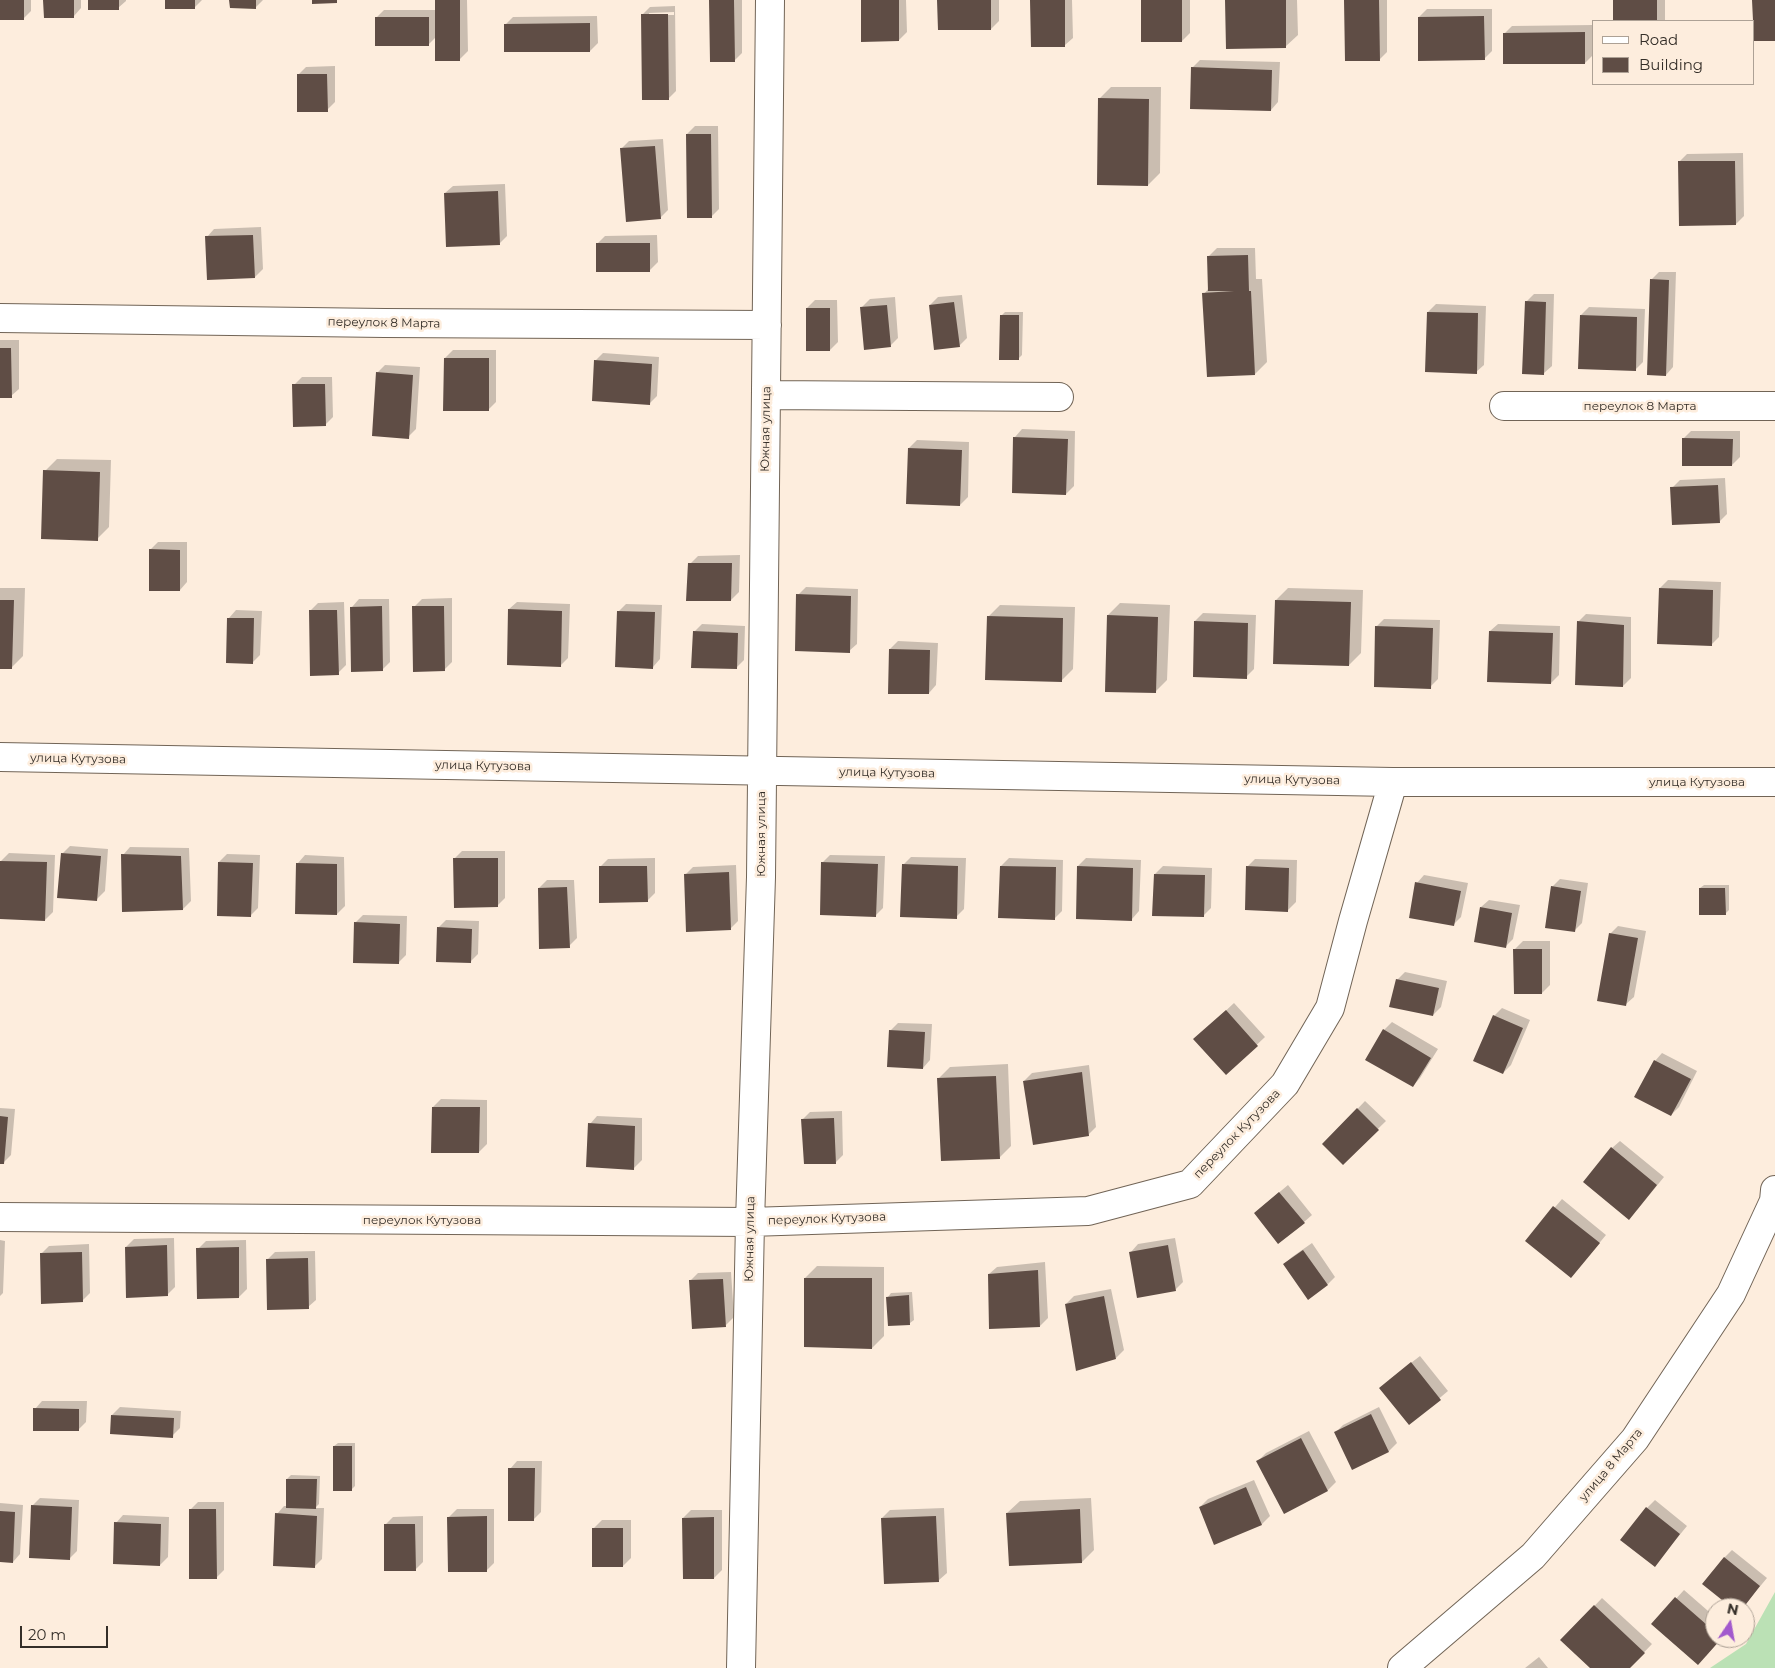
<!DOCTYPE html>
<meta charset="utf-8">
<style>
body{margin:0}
#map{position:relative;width:1775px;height:1668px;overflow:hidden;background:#fdeddd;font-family:Montserrat,sans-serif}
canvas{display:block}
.legend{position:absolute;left:1592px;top:20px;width:162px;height:65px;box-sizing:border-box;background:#fdeddd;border:1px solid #ada195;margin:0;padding:6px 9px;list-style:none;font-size:15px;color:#342e28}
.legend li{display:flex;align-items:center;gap:10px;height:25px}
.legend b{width:25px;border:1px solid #ada195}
.north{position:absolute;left:1705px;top:1598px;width:50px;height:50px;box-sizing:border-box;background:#fdeddd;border:1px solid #ada195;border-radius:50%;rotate:12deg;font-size:14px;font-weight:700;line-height:20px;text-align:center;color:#342e28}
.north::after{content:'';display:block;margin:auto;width:18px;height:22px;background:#a259cd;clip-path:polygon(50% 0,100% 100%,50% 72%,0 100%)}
.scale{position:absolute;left:20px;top:1626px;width:88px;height:22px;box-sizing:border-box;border:2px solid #342e28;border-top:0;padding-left:6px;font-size:15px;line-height:18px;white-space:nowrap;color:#342e28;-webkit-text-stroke:4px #fdeddd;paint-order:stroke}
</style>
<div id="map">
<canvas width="1775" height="1668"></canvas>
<ul class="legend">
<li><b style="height:6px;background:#fff"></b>Road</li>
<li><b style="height:14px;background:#5f4d45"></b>Building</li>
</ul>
<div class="north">N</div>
<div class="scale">20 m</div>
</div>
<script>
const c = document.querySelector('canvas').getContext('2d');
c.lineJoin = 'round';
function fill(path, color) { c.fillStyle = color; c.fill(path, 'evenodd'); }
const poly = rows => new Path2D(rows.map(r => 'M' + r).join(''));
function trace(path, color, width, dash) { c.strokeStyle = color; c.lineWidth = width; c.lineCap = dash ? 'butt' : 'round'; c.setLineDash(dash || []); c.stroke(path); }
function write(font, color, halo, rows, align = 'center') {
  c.font = font + ' Montserrat,sans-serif'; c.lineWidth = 5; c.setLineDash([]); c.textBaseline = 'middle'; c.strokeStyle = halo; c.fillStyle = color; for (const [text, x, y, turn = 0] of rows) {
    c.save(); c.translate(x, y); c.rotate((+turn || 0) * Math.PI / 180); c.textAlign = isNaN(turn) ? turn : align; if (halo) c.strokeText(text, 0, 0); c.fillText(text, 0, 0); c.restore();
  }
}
const green = poly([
 [1775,1592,1775,1668,1710,1668,1746,1644]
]);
const shadow = poly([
 [0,0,31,0,31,11,23,19,0,19],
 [45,0,81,0,81,8,74,16],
 [90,0,126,0,126,1,118,8],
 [166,0,202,0,195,7],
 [231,0,263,0,256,7],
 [436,0,467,0,468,51,460,59,436,37,428,45,376,18,384,10,436,10],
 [710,0,742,0,742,53,734,61],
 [862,0,906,0,907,32,899,40],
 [939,0,999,0,999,21,991,29],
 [1031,0,1072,0,1073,38,1065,45],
 [1142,0,1190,0,1190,33,1182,41],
 [1227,0,1297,0,1298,35,1285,47],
 [1345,0,1387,0,1387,52,1379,60],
 [1614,0,1665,0,1665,21,1614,21],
 [675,6,676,91,668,99,642,15,650,7],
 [674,12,674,15,649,15,649,13],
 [1427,9,1492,9,1492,51,1484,59,1419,17],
 [597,16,598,43,590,51,505,25,513,17],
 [1593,25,1593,55,1585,63,1504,34,1512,26],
 [1200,60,1280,62,1278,102,1271,110,1192,68],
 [335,66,335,102,327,110,298,75,306,67],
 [1111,87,1161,87,1160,173,1148,185,1099,99],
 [695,126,718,126,719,209,711,217,687,134],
 [663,139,668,210,660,218,621,149,629,141],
 [1743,153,1744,216,1736,224,1679,162,1687,154],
 [505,184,507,236,499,244,445,193,453,186],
 [261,227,263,269,255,277,207,237,214,229],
 [657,235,658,262,650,270,597,244,605,236],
 [1217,248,1255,248,1256,279,1262,279,1267,362,1255,374,1204,294,1209,288,1209,256],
 [1659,272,1676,272,1673,367,1666,375,1651,280],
 [1534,294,1554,294,1552,366,1544,373,1526,302],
 [962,295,967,338,959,346,930,305,938,297],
 [895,297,898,338,890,346,862,307,870,299],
 [815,300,837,300,838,342,830,350,807,308],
 [1436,304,1486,306,1484,365,1476,372,1428,312],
 [1589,307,1645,309,1643,362,1635,370,1581,315],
 [1005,312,1023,312,1022,355,1018,359,1001,316],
 [0,340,19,340,19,389,11,396,0,396],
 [453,350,496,350,496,402,488,410,445,358],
 [603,353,659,357,657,396,649,404,595,361],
 [385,365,420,367,416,429,408,437,377,373],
 [302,377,332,377,333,417,325,425,294,385],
 [1022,429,1075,431,1074,486,1066,494,1013,492,1015,437],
 [1691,431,1740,431,1740,457,1732,465,1683,439],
 [917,440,969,442,968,497,960,505,909,448],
 [57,459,111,460,109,527,97,539,45,471],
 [1725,478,1727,514,1719,522,1672,488,1680,480],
 [158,542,187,542,187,582,180,590,150,550],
 [740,555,739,592,731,600,690,564,698,556],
 [1668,580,1721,582,1719,637,1711,645,1660,588],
 [806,587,858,589,857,644,849,651,798,595],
 [0,588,25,588,23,656,11,668,0,667],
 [1288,588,1363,590,1361,653,1349,665,1276,600],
 [452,598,452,662,444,670,414,607,422,599],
 [359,599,389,599,390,662,382,670,352,607],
 [344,602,346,665,338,673,310,611,318,603],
 [517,602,570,604,568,658,560,666,509,609],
 [1120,603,1170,605,1167,680,1155,692,1108,615],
 [626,604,662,605,660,659,653,667,618,612],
 [1000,605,1075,607,1073,669,1061,681,988,617],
 [236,610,262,611,260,655,252,663,229,618],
 [1203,613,1256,615,1254,669,1246,677,1195,621],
 [1586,614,1631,617,1631,678,1623,686,1578,622],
 [1384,619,1440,620,1438,679,1430,687,1376,627],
 [702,624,745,626,744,660,736,668,694,632],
 [1498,624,1560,626,1559,675,1551,683,1490,631],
 [898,641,938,643,936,685,929,693,890,649],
 [70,846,108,849,105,891,97,899,62,854],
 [130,847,189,848,191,901,183,909,123,855],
 [462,851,505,851,505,898,497,906,454,859],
 [9,853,55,855,53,912,45,920,0,918,1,861],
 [227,854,260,855,258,908,250,916,219,862],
 [305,855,344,857,345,906,337,914,298,863],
 [830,855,885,856,883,908,875,916,822,863],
 [911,857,966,858,964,909,956,917,903,865],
 [655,858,655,893,647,901,600,867,608,859],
 [1009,858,1063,860,1062,911,1054,919,1001,866],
 [1086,858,1141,860,1139,911,1132,919,1078,866],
 [1255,859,1297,860,1296,902,1288,910,1247,867],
 [736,865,738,921,731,928,685,875,693,867],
 [1163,866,1212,868,1211,908,1203,916,1155,874],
 [1424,875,1468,883,1461,917,1453,925,1417,883],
 [1560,879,1588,883,1582,923,1574,931,1552,887],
 [547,880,574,880,577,938,569,946,539,888],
 [1704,885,1729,885,1729,910,1725,914,1700,888],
 [1489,900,1520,905,1513,939,1505,947,1481,907],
 [363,915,407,916,406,955,398,963,355,923],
 [446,920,479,921,478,954,470,962,438,928],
 [1618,926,1646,931,1634,997,1626,1004,1610,934],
 [1523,941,1550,941,1550,985,1542,993,1515,949],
 [1405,972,1447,981,1441,1007,1433,1015,1397,980],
 [1234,1003,1265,1037,1227,1073,1203,1032],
 [1502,1008,1530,1020,1511,1065,1503,1073,1475,1061,1494,1016],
 [1392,1022,1438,1049,1420,1078,1413,1086,1384,1030],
 [898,1023,932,1024,930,1060,923,1068,890,1031],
 [1662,1053,1697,1071,1679,1107,1671,1115,1655,1061],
 [1008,1064,1011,1146,999,1158,938,1079,950,1067],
 [1089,1065,1096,1127,1088,1135,1024,1081,1032,1073],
 [441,1099,487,1100,487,1144,479,1152,433,1107],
 [1365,1101,1386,1121,1343,1163,1324,1144],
 [0,1108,15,1109,11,1155,3,1163,0,1163],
 [842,1111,843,1155,835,1163,802,1120,810,1112],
 [597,1116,642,1118,642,1160,634,1168,590,1124],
 [1620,1141,1664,1177,1637,1210,1612,1148],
 [1288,1185,1312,1215,1304,1222,1263,1206],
 [1562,1199,1606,1235,1571,1277,1526,1241],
 [174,1238,175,1287,167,1295,126,1247,134,1239],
 [1175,1238,1183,1282,1175,1290,1131,1252,1138,1244],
 [0,1240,5,1241,3,1293,0,1296],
 [246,1240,247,1289,239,1297,198,1249,206,1241],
 [1312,1243,1335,1277,1328,1284,1284,1264,1292,1257],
 [89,1244,90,1293,82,1301,41,1254,49,1246],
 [315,1251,316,1300,308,1307,267,1260,275,1252],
 [1045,1262,1048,1318,1040,1326,989,1274,997,1267],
 [817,1266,884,1267,884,1336,872,1348,805,1278],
 [731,1272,734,1317,726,1325,690,1281,698,1273],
 [1111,1289,1124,1350,1116,1358,1066,1304,1074,1296],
 [912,1292,914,1320,910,1323,889,1324,888,1297,891,1293],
 [1420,1356,1448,1391,1410,1423,1389,1380],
 [42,1401,87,1401,86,1422,78,1430,35,1409],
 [120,1407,181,1411,180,1428,172,1436,112,1415],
 [1379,1407,1397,1443,1389,1451,1352,1468,1335,1433,1343,1425],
 [1309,1431,1336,1482,1328,1490,1285,1512,1258,1461,1266,1453],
 [338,1443,355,1443,355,1486,351,1490,334,1446],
 [517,1461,542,1461,541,1512,533,1520,510,1469],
 [291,1475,320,1476,319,1504,315,1508,324,1508,322,1559,314,1567,277,1514,284,1506,287,1506,287,1479],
 [1254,1480,1270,1516,1262,1524,1215,1543,1200,1507,1208,1499],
 [40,1498,79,1500,77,1551,69,1559,32,1506],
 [1091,1498,1094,1550,1082,1562,1007,1513,1020,1501],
 [1655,1500,1687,1526,1655,1565,1647,1508],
 [198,1502,224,1502,224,1570,216,1578,190,1510],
 [0,1503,23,1505,20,1554,13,1562,0,1561],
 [944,1508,947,1573,939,1580,882,1518,890,1510],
 [457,1509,494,1509,494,1563,486,1571,449,1517],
 [691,1510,722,1510,722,1570,714,1578,683,1518],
 [123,1515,169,1517,168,1557,160,1565,116,1523],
 [423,1516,423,1562,415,1570,385,1525,393,1517],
 [602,1520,631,1520,631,1558,623,1566,594,1528],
 [1732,1550,1767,1578,1742,1608,1734,1608,1724,1558],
 [1684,1590,1715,1617,1715,1638,1721,1638,1706,1656,1653,1624],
 [1602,1598,1652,1644,1629,1668,1591,1668,1562,1640],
 [1539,1657,1548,1668,1525,1668]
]);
const building = poly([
 [0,0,24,0,24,20,0,20],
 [43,0,74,0,74,18,44,18],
 [88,0,119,0,119,10,88,10],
 [165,0,195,0,195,9,165,9],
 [229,0,256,0,256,9,230,8],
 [312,0,337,0,337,3,312,4],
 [435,0,460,0,460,61,435,61],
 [709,0,734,0,735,62,710,62],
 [861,0,899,0,899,41,861,42],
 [937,0,991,0,991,30,938,30],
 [1030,0,1065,0,1065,47,1031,47],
 [1141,0,1182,0,1182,42,1141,42],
 [1225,0,1286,0,1286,48,1226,49],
 [1344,0,1379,0,1380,61,1345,61],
 [1613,0,1657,0,1657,21,1613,21],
 [1752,0,1775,0,1775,41,1754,41],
 [641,14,668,14,669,100,642,100],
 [1484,16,1485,60,1418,61,1418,17],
 [375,17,429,17,429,46,375,46],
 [590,23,590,52,504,52,504,24],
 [1585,32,1585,64,1503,64,1503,33],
 [1191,67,1272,70,1271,111,1190,109],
 [297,74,327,74,328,112,297,112],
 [1098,98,1149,99,1148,186,1097,185],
 [686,134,711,134,712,218,687,218],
 [655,146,661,219,626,222,620,148],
 [1678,161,1735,161,1736,225,1679,226],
 [498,191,500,245,446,247,444,193],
 [253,235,255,278,207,280,205,236],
 [596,243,650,243,650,272,596,272],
 [1248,255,1249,291,1251,291,1255,375,1207,377,1202,293,1234,291,1208,291,1207,256],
 [1650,279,1669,280,1666,376,1647,375],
 [1525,301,1546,302,1544,375,1522,374],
 [954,302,960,347,934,350,929,305],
 [887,305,891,347,864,350,860,307],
 [806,308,830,308,830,351,806,351],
 [1427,312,1478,313,1477,374,1425,372],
 [1000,315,1019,315,1019,360,999,360],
 [1580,315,1637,317,1636,371,1578,369],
 [0,348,11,348,12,398,0,398],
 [444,358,489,358,489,411,443,411],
 [594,360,652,364,650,405,592,401],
 [376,372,413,375,409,439,372,436],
 [292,384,325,384,326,426,293,427],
 [1013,437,1068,439,1066,495,1012,493],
 [1682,438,1733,439,1732,466,1682,466],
 [908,448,962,450,960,506,906,504],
 [43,470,100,472,98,541,41,539],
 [1718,485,1720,523,1672,525,1670,487],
 [149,549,180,550,180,591,149,591],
 [688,563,732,563,731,601,686,601],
 [1659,588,1713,590,1712,646,1657,644],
 [796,594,851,596,850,653,795,651],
 [0,600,14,600,12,669,0,669],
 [1275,600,1351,602,1349,666,1273,664],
 [382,606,383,671,351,672,350,607],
 [412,606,444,606,445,671,413,672],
 [508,609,562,611,561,667,507,665],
 [309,610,337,610,339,675,310,676],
 [617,611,655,612,653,669,615,667],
 [1107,615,1158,617,1156,693,1105,692],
 [987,616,1063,618,1062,682,985,680],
 [227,618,254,618,253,664,226,663],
 [1194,621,1248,623,1247,679,1193,677],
 [1577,621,1624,625,1623,687,1575,685],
 [1375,626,1433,628,1431,689,1374,687],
 [693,631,738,633,737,669,691,668],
 [1489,631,1553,633,1551,684,1487,682],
 [889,649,930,650,929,694,888,694],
 [61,853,101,856,97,901,57,898],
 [121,854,181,856,183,910,122,912],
 [453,858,498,858,498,907,454,908],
 [0,861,47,862,45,921,0,919],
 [218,862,253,863,251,917,217,916],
 [821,862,878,864,876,917,820,915],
 [296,863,337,864,337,915,295,914],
 [902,864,958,866,957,919,900,917],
 [599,866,647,866,648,902,599,903],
 [1000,866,1056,867,1055,920,998,918],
 [1077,866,1133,868,1132,921,1076,919],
 [1246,866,1289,868,1288,912,1245,910],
 [729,872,731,930,686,932,684,874],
 [1154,874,1205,875,1204,917,1152,916],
 [1415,882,1461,891,1454,926,1409,918],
 [1551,886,1581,891,1575,932,1545,928],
 [567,887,570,948,539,949,538,888],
 [1699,888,1725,888,1726,915,1699,915],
 [1480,907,1512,913,1506,948,1474,942],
 [354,922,400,924,399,964,353,963],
 [437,927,472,929,471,963,436,962],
 [1609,933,1638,938,1626,1006,1597,1001],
 [1513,949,1542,949,1542,994,1514,994],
 [1396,979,1439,988,1433,1016,1389,1007],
 [1226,1010,1258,1046,1226,1075,1193,1039],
 [1493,1015,1523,1028,1503,1074,1473,1061],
 [1383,1029,1431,1058,1413,1087,1365,1060],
 [889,1030,925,1032,923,1069,887,1067],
 [1654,1060,1691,1079,1671,1116,1634,1097],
 [1082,1072,1089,1136,1033,1145,1023,1081],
 [996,1076,1000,1159,941,1161,937,1078],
 [432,1107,480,1107,479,1153,431,1153],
 [1357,1108,1379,1130,1343,1165,1322,1144],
 [0,1116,8,1117,4,1164,0,1164],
 [834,1118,836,1164,804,1164,801,1119],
 [588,1123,635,1126,634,1170,586,1167],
 [1611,1147,1657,1185,1629,1220,1583,1182],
 [1279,1192,1305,1223,1278,1244,1254,1213],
 [1553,1206,1600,1243,1571,1278,1525,1241],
 [167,1245,168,1296,126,1298,125,1247],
 [1168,1245,1176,1291,1137,1298,1129,1252],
 [239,1247,239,1298,197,1299,196,1248],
 [1303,1250,1328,1285,1308,1300,1283,1264],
 [82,1252,83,1302,41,1304,40,1253],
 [308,1258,309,1309,267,1310,266,1259],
 [1038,1270,1040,1327,989,1329,988,1274],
 [804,1278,872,1278,872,1349,804,1347],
 [723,1279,726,1327,692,1329,689,1280],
 [909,1295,910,1325,888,1326,886,1297],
 [1104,1296,1116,1359,1076,1371,1065,1304],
 [1411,1362,1441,1400,1409,1425,1379,1388],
 [33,1408,79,1409,79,1431,33,1431],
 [1371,1414,1389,1452,1352,1470,1334,1432],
 [111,1415,174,1418,173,1438,110,1434],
 [1301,1438,1328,1491,1284,1514,1256,1461],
 [333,1446,352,1446,352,1491,333,1491],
 [508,1468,535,1468,534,1521,508,1521],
 [286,1479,317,1479,316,1509,286,1508],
 [1246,1487,1262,1525,1214,1545,1199,1507],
 [31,1505,72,1507,70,1560,29,1558],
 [1646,1507,1680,1534,1655,1567,1620,1540],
 [189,1509,216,1509,217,1579,189,1579],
 [1080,1509,1082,1563,1009,1566,1006,1513],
 [0,1511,15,1512,13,1563,0,1562],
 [275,1513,317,1516,315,1568,273,1566],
 [487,1516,487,1572,448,1572,447,1517],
 [936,1516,939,1582,884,1584,881,1518],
 [714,1517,714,1579,683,1579,682,1518],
 [114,1522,161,1524,160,1566,113,1564],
 [384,1524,415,1524,416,1571,384,1571],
 [592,1528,623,1528,623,1567,592,1567],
 [1724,1557,1760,1586,1743,1608,1732,1608,1702,1584],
 [1675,1597,1715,1632,1715,1638,1722,1638,1698,1665,1651,1624],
 [1594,1605,1645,1653,1630,1668,1590,1668,1560,1640]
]);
const minor = poly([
 [0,318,385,323,767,325],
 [767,395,1059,397],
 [1504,406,1775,406],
 [0,757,1393,782,1775,782],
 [0,1217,750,1222,1088,1211,1190,1184,1285,1084,1330,1008,1353,921,1393,782],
 [741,1668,750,1222,761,877,770,0],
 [1402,1668,1533,1556,1635,1439,1731,1294,1774,1201,1775,1190]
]);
const streetNames = [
 ["переулок 8 Марта",384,323,1],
 ["переулок 8 Марта",1640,406],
 ["Южная улица",766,429,-89],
 ["улица Кутузова",78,759,1],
 ["улица Кутузова",483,766,1],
 ["улица Кутузова",887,773,1],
 ["улица Кутузова",1292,780,1],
 ["улица Кутузова",1697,782],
 ["Южная улица",761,834,-90],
 ["переулок Кутузова",1237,1134,-46],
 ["переулок Кутузова",827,1219,-2],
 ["переулок Кутузова",422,1220],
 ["Южная улица",750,1239,-89],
 ["улица 8 Марта",1611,1465,-50]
];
fill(green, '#bbe1b5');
fill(shadow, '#0003');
fill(building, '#5f4d45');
trace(minor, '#716456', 30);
trace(minor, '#fff', 28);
write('12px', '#342e28', '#fdeddd', streetNames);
</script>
